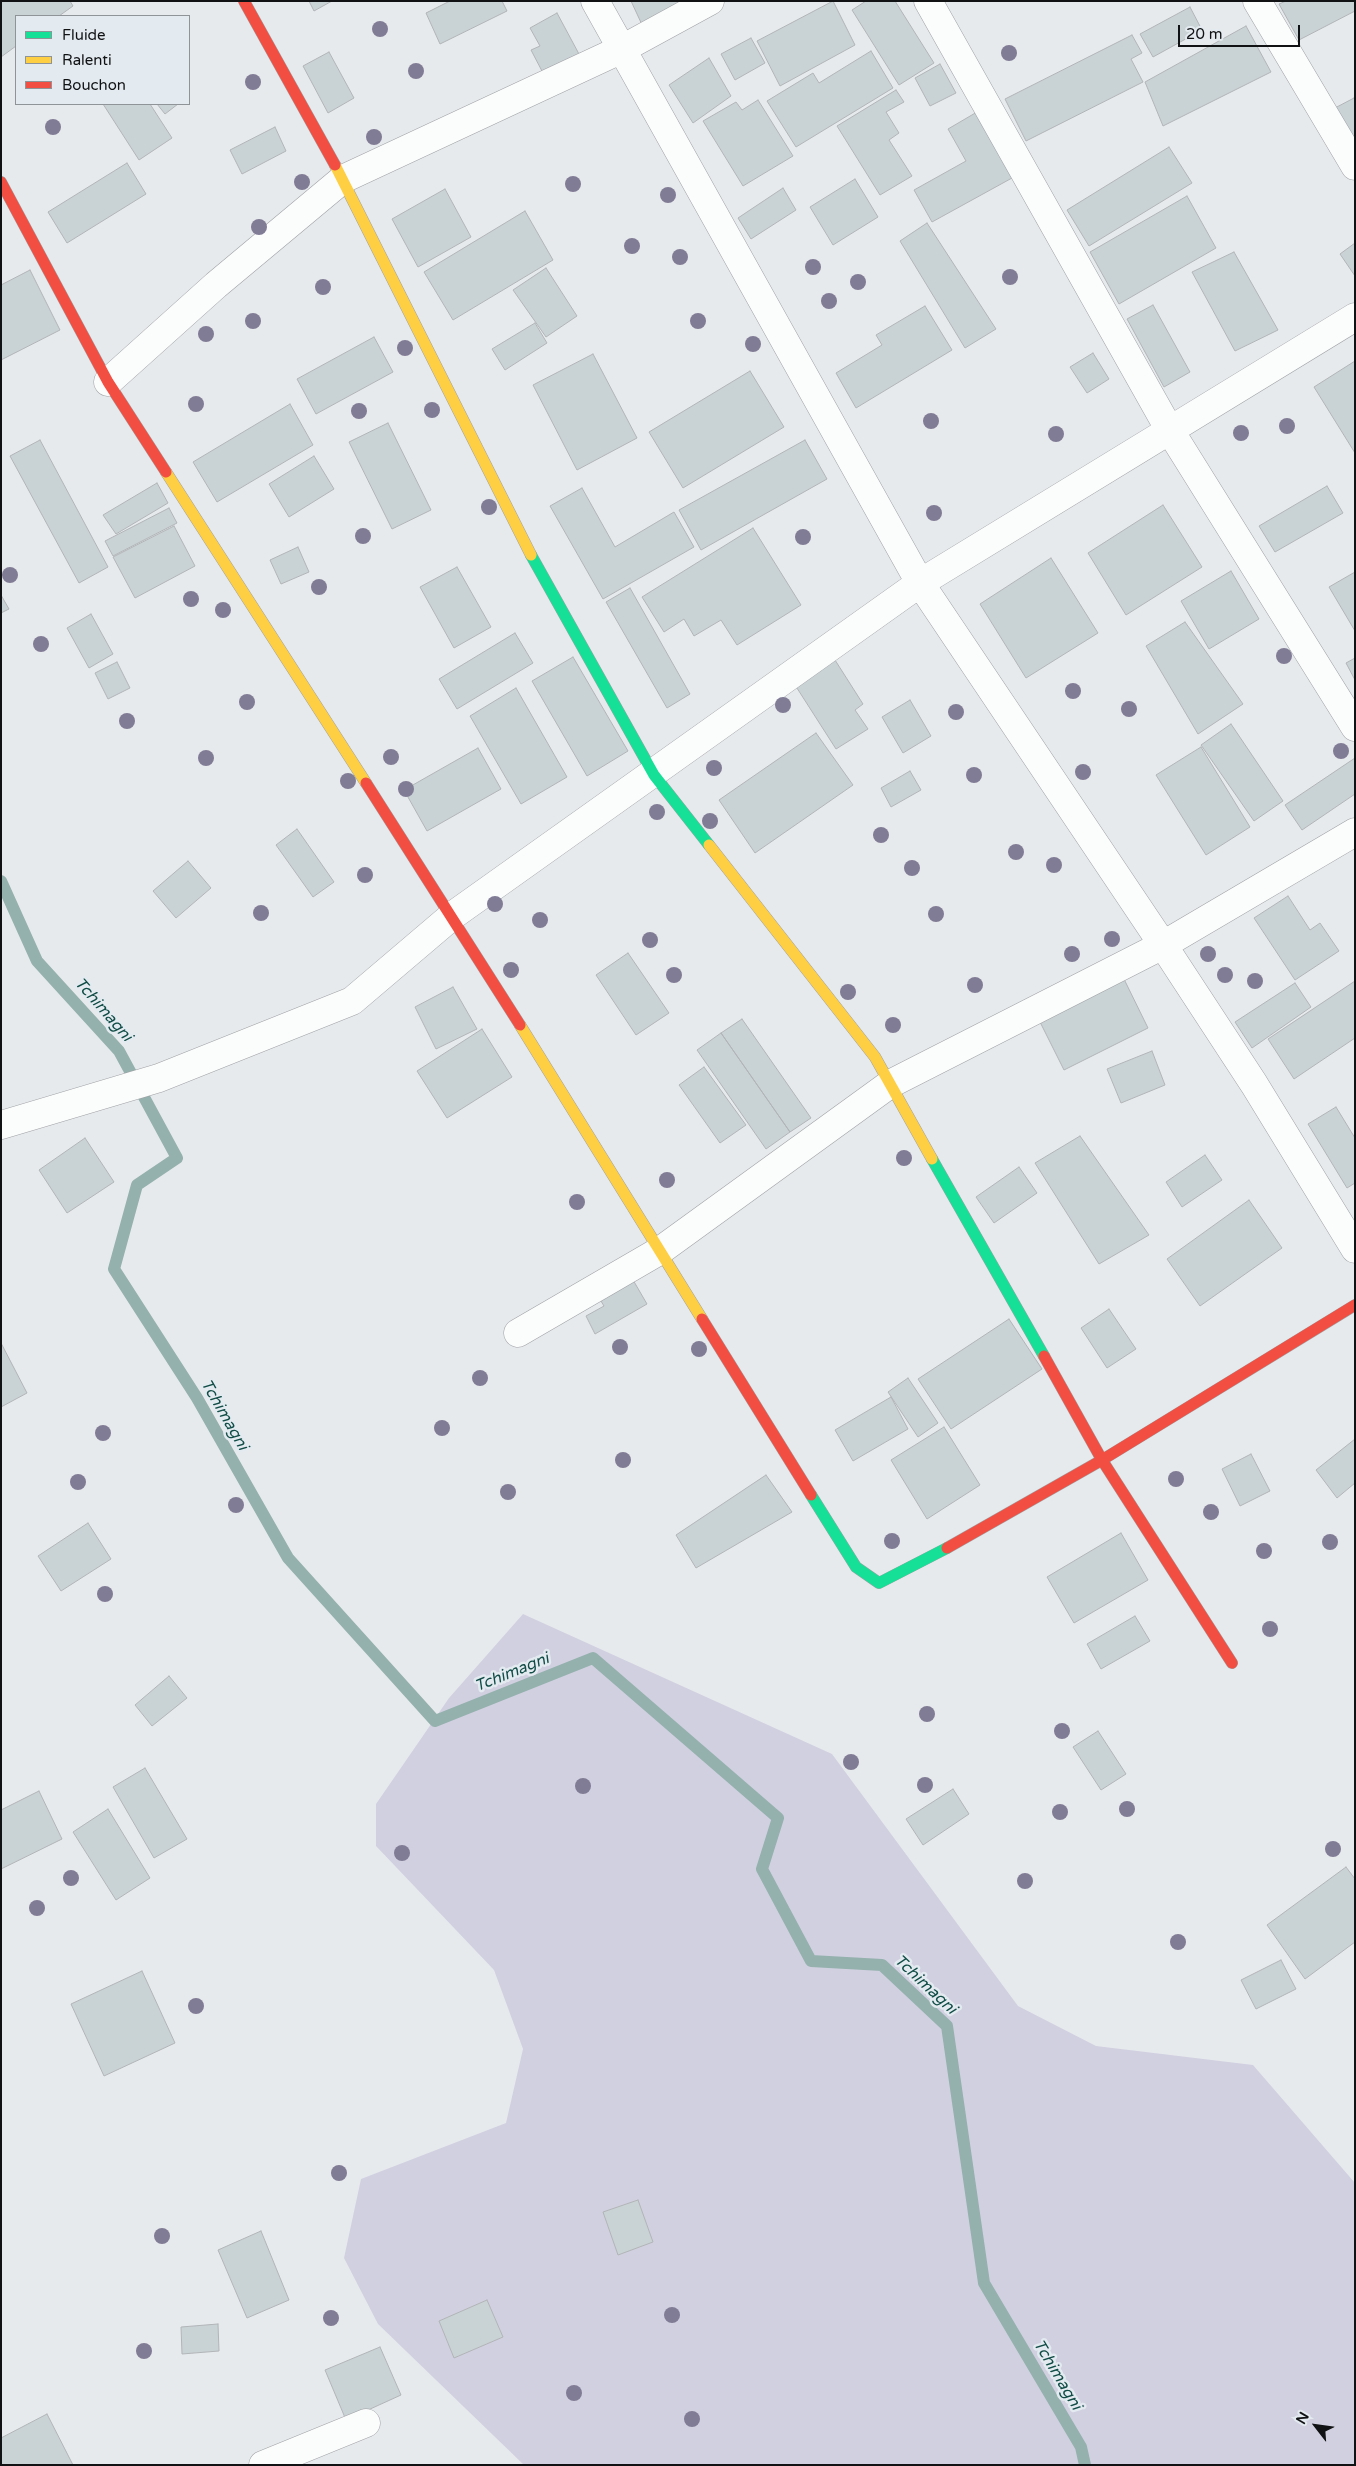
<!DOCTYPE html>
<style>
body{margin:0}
#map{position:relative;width:1356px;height:2466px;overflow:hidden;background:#e7eaed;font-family:"Varela Round",sans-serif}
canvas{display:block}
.frame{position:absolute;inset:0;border:2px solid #101214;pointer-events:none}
.legend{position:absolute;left:15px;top:15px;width:175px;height:90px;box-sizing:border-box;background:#e4ebf0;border:1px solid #8f9498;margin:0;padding:6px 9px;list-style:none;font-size:15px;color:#101214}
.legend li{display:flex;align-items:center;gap:10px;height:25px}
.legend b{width:25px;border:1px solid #8f9498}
.north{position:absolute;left:1291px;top:2401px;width:50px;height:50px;-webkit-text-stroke:4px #e4ebf0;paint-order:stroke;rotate:300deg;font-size:14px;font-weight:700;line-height:20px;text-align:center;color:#101214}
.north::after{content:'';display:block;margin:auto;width:18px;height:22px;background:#101214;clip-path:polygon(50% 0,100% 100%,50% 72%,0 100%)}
.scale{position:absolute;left:1178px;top:25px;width:122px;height:22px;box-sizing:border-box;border:2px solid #101214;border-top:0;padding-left:6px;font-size:15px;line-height:18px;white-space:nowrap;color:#101214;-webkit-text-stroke:4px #e4ebf0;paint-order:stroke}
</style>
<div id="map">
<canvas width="1356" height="2466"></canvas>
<div class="frame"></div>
<ul class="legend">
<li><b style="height:6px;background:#16e098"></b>Fluide</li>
<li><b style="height:6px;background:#ffcf43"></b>Ralenti</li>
<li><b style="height:6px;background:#f24e42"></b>Bouchon</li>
</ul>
<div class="north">N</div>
<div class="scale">20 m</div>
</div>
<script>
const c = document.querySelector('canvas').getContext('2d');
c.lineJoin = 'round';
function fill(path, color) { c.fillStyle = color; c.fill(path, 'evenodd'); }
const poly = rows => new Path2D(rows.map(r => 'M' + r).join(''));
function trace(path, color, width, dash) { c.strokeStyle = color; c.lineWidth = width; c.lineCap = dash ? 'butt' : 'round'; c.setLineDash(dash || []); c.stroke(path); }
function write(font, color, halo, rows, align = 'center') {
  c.font = font + ' "Varela Round",sans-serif'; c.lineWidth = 5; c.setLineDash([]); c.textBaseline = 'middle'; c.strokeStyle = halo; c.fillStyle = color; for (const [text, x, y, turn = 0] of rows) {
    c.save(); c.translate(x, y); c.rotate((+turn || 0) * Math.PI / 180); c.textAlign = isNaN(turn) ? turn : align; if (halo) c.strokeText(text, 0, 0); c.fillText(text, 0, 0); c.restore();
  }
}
const green = poly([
 [523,1614,832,1754,1018,2006,1096,2046,1253,2065,1355,2183,1355,2465,524,2465,378,2324,344,2258,361,2179,506,2123,523,2049,494,1970,376,1846,376,1804,449,1698]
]);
const stream = poly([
 [1,881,37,961,119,1051,177,1158,137,1185,114,1269,197,1398,288,1558,435,1721,593,1658,778,1818,762,1869,811,1961,882,1965,947,2026,984,2283,1081,2447,1085,2465]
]);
const building = poly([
 [1,1,70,1,73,6,59,16,16,16,16,46,1,57,1,1],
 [309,1,332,1,314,11,309,1],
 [450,1,502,1,507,11,440,44,426,13,450,1],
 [631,1,679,1,683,10,644,29,631,1],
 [833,1,855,45,780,86,757,41,833,1],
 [866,1,895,1,934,63,899,85,852,10,866,1],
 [1286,1,1355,1,1355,11,1299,40,1279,4,1286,1],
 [1190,7,1202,30,1153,57,1140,34,1190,7],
 [557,13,579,54,543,73,531,50,540,46,530,28,557,13],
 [1246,26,1271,72,1163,126,1145,82,1246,26],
 [1132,35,1142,53,1131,59,1143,82,1026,141,1005,99,1132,35],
 [751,38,765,63,735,80,721,54,751,38],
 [871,51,893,88,796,147,767,101,813,73,819,83,871,51],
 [329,52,354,98,328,113,303,66,329,52],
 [709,58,731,96,693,123,669,85,709,58],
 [940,64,956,93,930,106,915,78,940,64],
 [896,90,904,102,886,112,899,133,889,140,912,176,880,195,837,126,896,90],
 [1354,98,1355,100,1355,151,1333,109,1354,98],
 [758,100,793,156,743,186,703,121,736,102,742,110,758,100],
 [103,104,150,104,172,138,139,160,103,104],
 [157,104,178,104,165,114,157,104],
 [977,112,1012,178,932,222,914,190,966,161,948,129,977,112],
 [275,127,286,151,242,174,230,150,275,127],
 [1169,147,1192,183,1089,246,1067,210,1169,147],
 [127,163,146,194,67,243,48,212,127,163],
 [855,179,878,217,833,245,810,207,855,179],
 [783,188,796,210,751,239,738,218,783,188],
 [445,189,471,237,418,267,392,219,445,189],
 [1187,196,1216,248,1119,304,1090,252,1187,196],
 [525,211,553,260,453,320,424,272,525,211],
 [927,223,996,329,965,348,900,241,927,223],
 [1355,243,1355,276,1340,254,1355,243],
 [1234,252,1278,330,1235,351,1192,272,1234,252],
 [546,268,577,316,546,337,513,290,546,268],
 [30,270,60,330,1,360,1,285,30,270],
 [1153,305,1190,372,1164,387,1127,319,1153,305],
 [925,306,952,350,856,408,836,373,882,345,876,335,925,306],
 [535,323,547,343,505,370,492,349,535,323],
 [374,337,393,372,316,414,297,379,374,337],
 [1093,353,1109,379,1087,393,1070,367,1093,353],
 [593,354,637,438,577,470,533,385,593,354],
 [1355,361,1355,453,1314,387,1355,361],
 [750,371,784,427,683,488,649,432,750,371],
 [290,404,313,445,217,502,193,462,290,404],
 [388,423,431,510,392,529,349,442,388,423],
 [40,440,108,567,79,583,10,456,40,440],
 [805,440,827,479,701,550,679,510,805,440],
 [314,456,334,489,289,517,269,484,314,456],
 [157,483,168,503,116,534,103,515,157,483],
 [1327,486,1343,513,1275,552,1259,526,1327,486],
 [582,488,615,547,674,512,694,547,603,599,550,506,582,488],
 [1163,505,1202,567,1126,615,1088,553,1163,505],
 [169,508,177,523,113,556,105,541,169,508],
 [174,526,195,566,135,598,113,557,174,526],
 [753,528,801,605,737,645,721,620,694,636,684,619,664,632,642,597,753,528],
 [298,547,309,572,281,584,270,560,298,547],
 [1051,558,1098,633,1026,678,980,604,1051,558],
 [457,567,491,627,454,648,420,587,457,567],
 [1231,571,1259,619,1209,649,1181,601,1231,571],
 [1355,572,1355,631,1329,587,1355,572],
 [630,588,690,694,667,708,606,602,630,588],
 [1,595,9,609,1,613,1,595],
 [91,614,113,654,89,668,67,628,91,614],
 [1185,622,1243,704,1198,734,1146,646,1185,622],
 [515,633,533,663,457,709,439,679,515,633],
 [573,657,628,751,587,776,532,681,573,657],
 [1355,658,1355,680,1346,663,1355,658],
 [835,660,863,704,855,710,868,729,836,749,795,685,835,660],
 [117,662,130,688,108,699,95,673,117,662],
 [516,688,567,777,521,804,470,716,516,688],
 [910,700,931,736,903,753,882,717,910,700],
 [1231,724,1283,801,1254,821,1201,745,1231,724],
 [816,733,853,785,755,853,719,800,816,733],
 [1201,747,1250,827,1206,855,1156,775,1201,747],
 [478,748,501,789,427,831,404,790,478,748],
 [1355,758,1355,794,1302,830,1285,805,1355,758],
 [910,771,921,790,891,807,881,788,910,771],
 [297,829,334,882,313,897,276,845,297,829],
 [188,861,211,888,176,918,153,891,188,861],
 [1288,896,1310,930,1320,923,1339,951,1295,980,1254,918,1288,896],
 [628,953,669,1013,636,1035,596,975,628,953],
 [1122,975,1148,1028,1064,1070,1038,1018,1122,975],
 [1355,981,1355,1038,1294,1079,1268,1039,1355,981],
 [1295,983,1311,1007,1252,1048,1235,1022,1295,983],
 [453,987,477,1029,436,1049,415,1007,453,987],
 [742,1019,811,1118,790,1132,721,1033,742,1019],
 [482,1029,512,1077,447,1118,417,1071,482,1029],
 [721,1033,790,1132,766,1149,697,1050,721,1033],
 [1152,1051,1165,1085,1121,1103,1107,1069,1152,1051],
 [704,1067,746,1125,720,1143,679,1085,704,1067],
 [1336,1107,1355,1138,1355,1183,1347,1188,1308,1124,1336,1107],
 [1080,1136,1149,1235,1099,1264,1035,1163,1080,1136],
 [85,1138,114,1182,67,1213,39,1170,85,1138],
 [1205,1155,1222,1180,1182,1207,1166,1182,1205,1155],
 [1019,1167,1037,1193,994,1223,976,1197,1019,1167],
 [1249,1200,1282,1248,1200,1306,1167,1259,1249,1200],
 [629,1273,647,1304,595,1334,586,1316,604,1306,596,1293,629,1273],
 [1109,1309,1136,1349,1107,1368,1081,1328,1109,1309],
 [1009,1319,1042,1369,951,1429,918,1379,1009,1319],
 [1,1343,27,1393,1,1407,1,1343],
 [908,1378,938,1423,918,1437,888,1392,908,1378],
 [891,1397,908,1429,853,1461,835,1430,891,1397],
 [944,1427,980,1485,927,1519,891,1460,944,1427],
 [1355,1439,1355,1483,1337,1498,1316,1470,1355,1439],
 [1251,1454,1270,1491,1240,1506,1222,1469,1251,1454],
 [766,1475,792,1512,696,1568,676,1535,766,1475],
 [88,1523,111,1559,61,1591,38,1556,88,1523],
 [1121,1533,1148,1580,1074,1623,1047,1577,1121,1533],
 [1135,1616,1150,1641,1101,1669,1087,1644,1135,1616],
 [169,1676,187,1698,152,1726,135,1705,169,1676],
 [1098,1731,1126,1774,1101,1790,1073,1747,1098,1731],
 [145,1768,187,1839,154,1858,113,1787,145,1768],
 [953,1789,969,1814,923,1845,906,1819,953,1789],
 [39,1791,62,1839,1,1869,1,1810,39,1791],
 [108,1809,150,1878,116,1900,73,1832,108,1809],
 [1346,1867,1355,1879,1355,1942,1305,1979,1267,1925,1346,1867],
 [1281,1960,1296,1989,1256,2009,1241,1980,1281,1960],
 [142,1971,175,2043,104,2076,71,2004,142,1971],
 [638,2200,653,2242,618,2255,603,2212,638,2200],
 [261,2231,289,2300,247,2318,218,2250,261,2231],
 [487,2300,503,2337,454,2358,439,2321,487,2300],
 [218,2324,219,2351,182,2354,181,2327,218,2324],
 [380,2347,401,2395,346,2420,325,2370,380,2347],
 [47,2414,73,2465,1,2465,1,2438,47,2414]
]);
const street = poly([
 [595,1,920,583,1163,945,1254,1084,1355,1249],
 [928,1,1169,429,1355,727],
 [1257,1,1355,166],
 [108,382,216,285,343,179,622,49,710,1],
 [1,1125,159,1078,352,1001,452,916,920,583,1355,317],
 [518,1333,661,1250,890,1084,1163,945,1355,832],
 [263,2465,366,2423]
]);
const fast = poly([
 [531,555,654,775,709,845],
 [932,1159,1044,1356],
 [811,1495,856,1567,879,1583,947,1548]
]);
const slow = poly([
 [335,165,531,555],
 [166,472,366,783],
 [709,845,875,1057,932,1159],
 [520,1025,702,1319]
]);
const jam = poly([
 [244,1,335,165],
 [1,182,108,382,166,472],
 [366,783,520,1025],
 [702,1319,811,1495],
 [1044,1356,1102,1460,1232,1663],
 [947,1548,1102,1460,1355,1305]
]);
const trees = [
 [380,29],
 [1009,53],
 [416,71],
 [253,82],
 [53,127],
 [374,137],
 [302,182],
 [573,184],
 [668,195],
 [259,227],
 [632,246],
 [680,257],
 [813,267],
 [1010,277],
 [858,282],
 [323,287],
 [829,301],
 [253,321],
 [698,321],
 [206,334],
 [753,344],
 [405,348],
 [196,404],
 [432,410],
 [359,411],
 [931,421],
 [1287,426],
 [1241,433],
 [1056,434],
 [489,507],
 [934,513],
 [363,536],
 [803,537],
 [10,575],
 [319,587],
 [191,599],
 [223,610],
 [41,644],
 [1284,656],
 [1073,691],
 [247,702],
 [783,705],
 [1129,709],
 [956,712],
 [127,721],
 [1341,751],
 [391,757],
 [206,758],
 [714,768],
 [1083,772],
 [974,775],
 [348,781],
 [406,789],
 [657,812],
 [710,821],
 [881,835],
 [1016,852],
 [1054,865],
 [912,868],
 [365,875],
 [495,904],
 [261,913],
 [936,914],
 [540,920],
 [1112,939],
 [650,940],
 [1072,954],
 [1208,954],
 [511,970],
 [674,975],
 [1225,975],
 [1255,981],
 [975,985],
 [848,992],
 [893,1025],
 [904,1158],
 [667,1180],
 [577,1202],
 [620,1347],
 [699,1349],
 [480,1378],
 [442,1428],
 [103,1433],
 [623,1460],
 [1176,1479],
 [78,1482],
 [508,1492],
 [236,1505],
 [1211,1512],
 [892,1541],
 [1330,1542],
 [1264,1551],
 [105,1594],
 [1270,1629],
 [927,1714],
 [1062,1731],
 [851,1762],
 [925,1785],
 [583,1786],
 [1127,1809],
 [1060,1812],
 [1333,1849],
 [402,1853],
 [71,1878],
 [1025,1881],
 [37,1908],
 [1178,1942],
 [196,2006],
 [339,2173],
 [162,2236],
 [672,2315],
 [331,2318],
 [144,2351],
 [574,2393],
 [692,2419]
];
const waterNames = [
 ["Tchimagni",103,1010,49],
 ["Tchimagni",224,1415,60],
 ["Tchimagni",512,1673,-22],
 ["Tchimagni",925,1985,43],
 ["Tchimagni",1057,2375,59]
];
fill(green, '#d1d0e1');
trace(stream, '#94b1ad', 12);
fill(building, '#c9d2d5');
trace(building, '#b2b5b7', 1);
trace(street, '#9fa1a4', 29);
trace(fast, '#9fa1a4', 12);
trace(slow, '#9fa1a4', 12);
trace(jam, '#9fa1a4', 12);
trace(street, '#fbfcfc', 28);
trace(fast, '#16e098', 11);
trace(slow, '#ffcf43', 11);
trace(jam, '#f24e42', 11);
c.fillStyle = '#817c95';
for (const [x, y] of trees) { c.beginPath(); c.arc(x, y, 8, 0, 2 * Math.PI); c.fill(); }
write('italic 16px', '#114d46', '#e4ebf0', waterNames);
</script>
